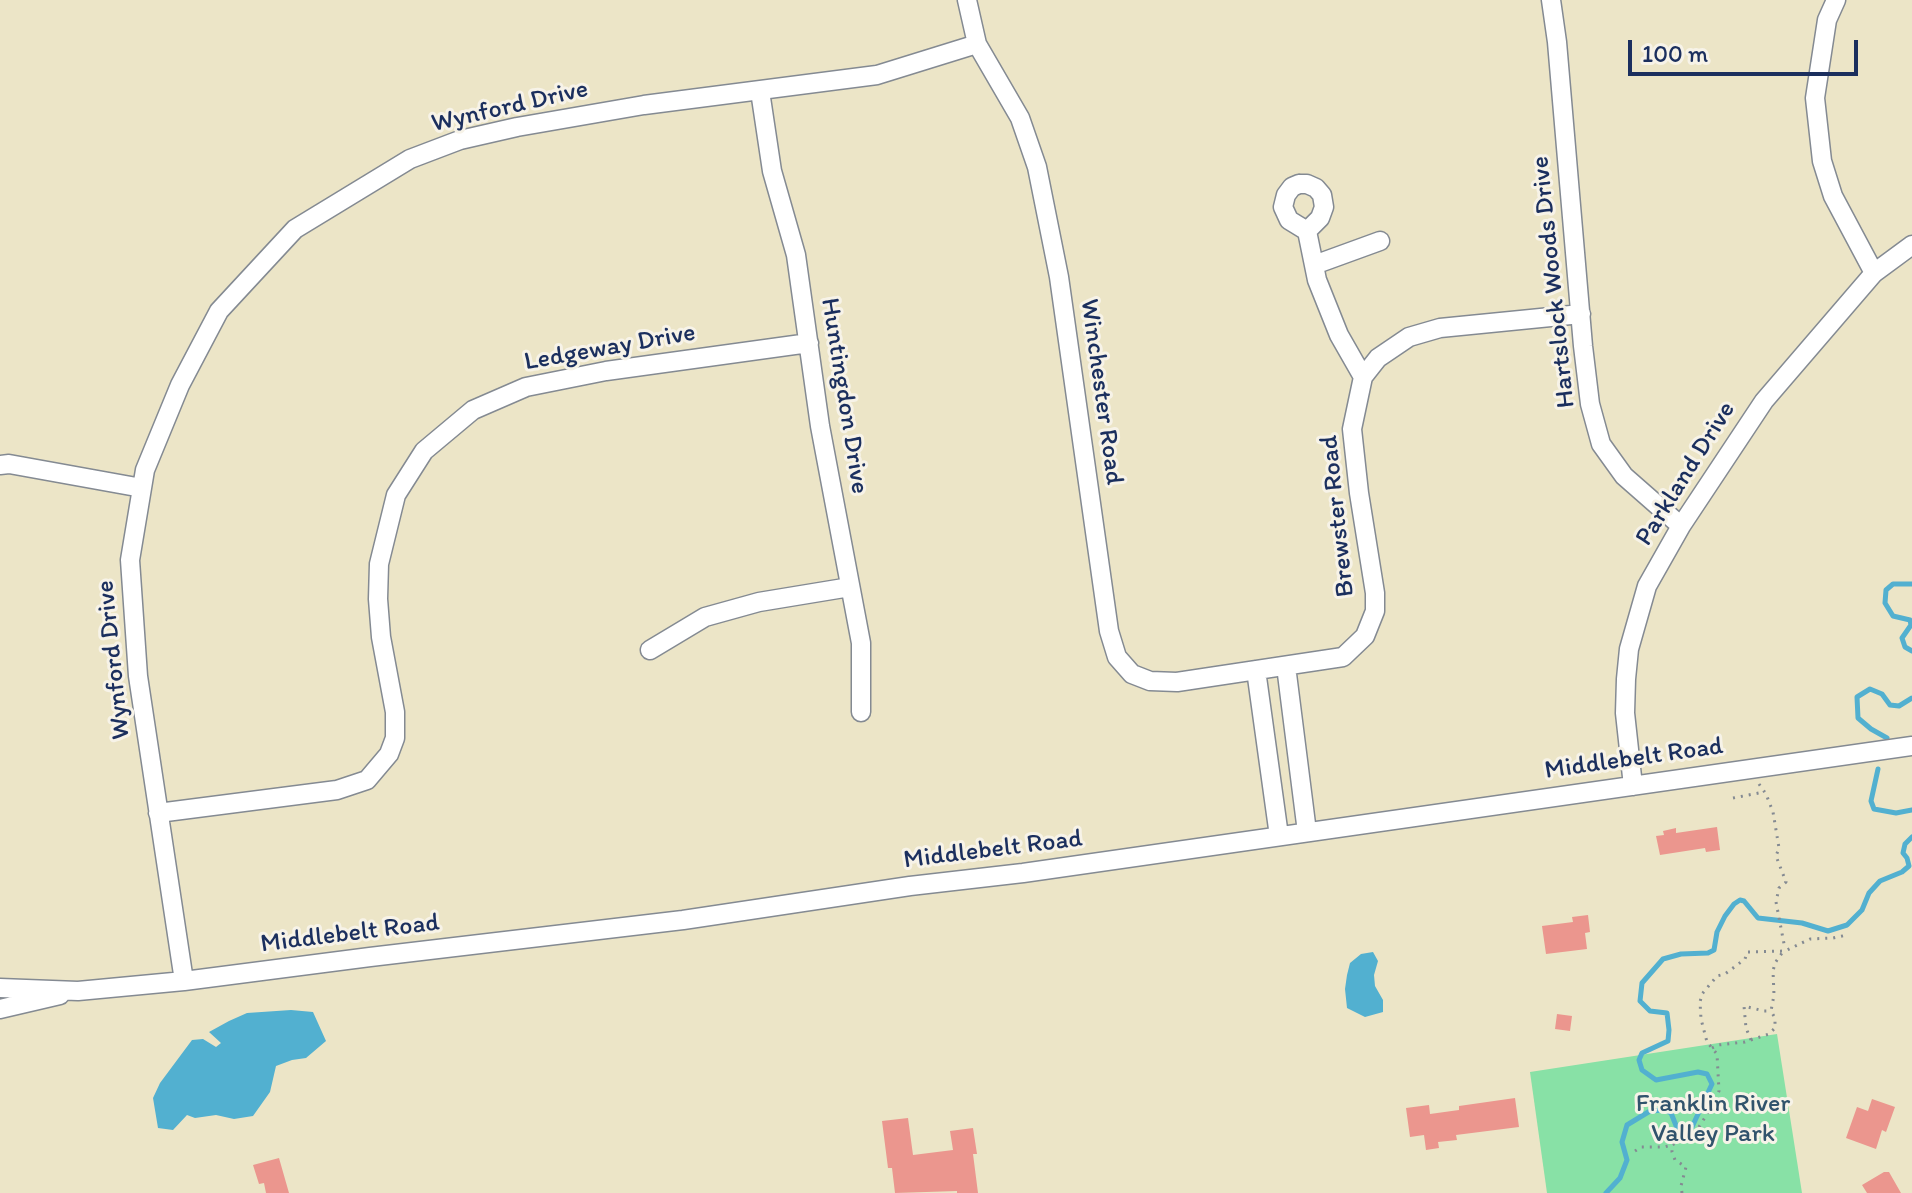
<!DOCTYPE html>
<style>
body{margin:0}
#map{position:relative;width:1912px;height:1193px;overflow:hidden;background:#ece5c7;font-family:Itim,sans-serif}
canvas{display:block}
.scale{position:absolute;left:1628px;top:40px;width:230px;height:36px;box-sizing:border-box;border:4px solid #1b2f5e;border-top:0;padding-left:10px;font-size:24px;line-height:28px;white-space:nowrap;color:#1b2f5e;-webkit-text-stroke:6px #f7f3e8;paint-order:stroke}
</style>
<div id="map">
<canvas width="1912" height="1193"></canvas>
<div class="scale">100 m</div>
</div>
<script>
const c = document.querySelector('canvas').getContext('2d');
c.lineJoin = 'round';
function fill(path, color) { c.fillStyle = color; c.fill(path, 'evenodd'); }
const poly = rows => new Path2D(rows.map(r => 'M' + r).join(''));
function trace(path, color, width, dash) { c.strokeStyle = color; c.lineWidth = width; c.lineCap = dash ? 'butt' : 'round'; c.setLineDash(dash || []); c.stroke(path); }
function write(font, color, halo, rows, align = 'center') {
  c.font = font + ' Itim,sans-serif'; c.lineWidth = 6; c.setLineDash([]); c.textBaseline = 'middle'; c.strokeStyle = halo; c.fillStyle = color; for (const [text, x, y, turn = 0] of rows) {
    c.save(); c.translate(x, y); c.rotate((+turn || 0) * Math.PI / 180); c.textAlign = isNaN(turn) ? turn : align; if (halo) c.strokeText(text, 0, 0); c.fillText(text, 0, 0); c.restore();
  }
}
const green = poly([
 [1777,1034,1802,1193,1547,1193,1530,1072]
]);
const water = poly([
 [1373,952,1378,961,1374,975,1375,986,1383,1000,1383,1012,1365,1017,1347,1008,1345,989,1347,975,1350,963,1361,954],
 [291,1010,313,1012,326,1041,306,1058,292,1060,276,1066,270,1092,253,1116,234,1119,216,1115,195,1118,187,1115,173,1130,158,1128,153,1098,160,1083,192,1040,203,1039,216,1047,221,1043,209,1032,229,1021,247,1013]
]);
const stream = poly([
 [1912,584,1893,584,1886,590,1885,603,1893,616,1910,620,1911,625,1902,638,1905,647,1912,651],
 [1887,738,1871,729,1858,718,1857,697,1870,689,1882,694,1890,705,1899,706,1912,698],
 [1878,769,1871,801,1874,809,1896,813,1912,810],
 [1606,1193,1620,1178,1627,1160,1622,1142,1627,1125,1650,1111,1665,1110,1671,1113,1677,1128,1683,1129,1692,1127,1712,1084,1707,1074,1698,1072,1656,1080,1642,1070,1639,1060,1642,1053,1668,1041,1669,1030,1667,1013,1650,1011,1640,1001,1642,983,1663,959,1681,954,1708,953,1714,950,1717,932,1725,916,1734,904,1740,900,1744,901,1758,918,1802,923,1828,931,1847,925,1862,910,1869,893,1880,881,1902,872,1909,866,1907,858,1903,853,1905,844,1912,837]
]);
const building = poly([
 [1717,827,1720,850,1706,852,1705,848,1660,855,1656,836,1664,835,1663,831,1676,828,1676,833],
 [1588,915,1590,932,1585,933,1587,949,1546,954,1542,926,1573,922,1572,917],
 [1557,1014,1572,1016,1570,1031,1555,1029],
 [1515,1098,1519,1127,1456,1135,1457,1140,1438,1142,1439,1148,1426,1150,1424,1135,1410,1137,1406,1108,1429,1105,1430,1114,1459,1110,1459,1106],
 [1872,1099,1895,1107,1886,1132,1882,1130,1876,1149,1846,1138,1857,1107,1868,1111],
 [908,1118,913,1155,953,1150,950,1131,973,1128,977,1154,973,1154,978,1193,957,1193,957,1191,895,1193,892,1168,888,1168,882,1121],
 [279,1158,289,1193,266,1193,264,1183,259,1184,253,1165],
 [1884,1172,1889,1172,1901,1193,1867,1193,1862,1185]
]);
const path = poly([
 [1759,784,1766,794,1773,812,1779,848,1776,856,1786,882,1779,888,1776,902,1785,949],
 [1733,798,1764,792],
 [1751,1040,1746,1028,1744,1006,1764,1011,1771,1011],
 [1712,1048,1718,1045,1745,1042,1769,1034,1775,1028,1775,1018,1771,1011,1774,995,1773,971,1775,963,1782,953],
 [1635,1151,1641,1147,1664,1147,1672,1145],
 [1682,1193,1681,1186,1686,1167,1675,1160,1672,1152,1672,1145,1697,1130,1711,1108,1719,1091,1717,1054,1707,1042,1701,1019,1700,1002,1702,994,1717,976,1725,974,1745,959,1747,952,1785,951,1810,939,1833,938,1847,935]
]);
const minor = poly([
 [967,0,977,44,1020,118,1037,167,1059,277,1109,631,1117,657,1132,674,1150,681,1177,682,1343,657,1365,636,1375,611,1375,593,1359,493,1352,429,1363,377,1378,358,1409,337,1440,328,1581,314],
 [1551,0,1557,42,1583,346,1590,404,1601,444,1624,476,1681,526],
 [1836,0,1827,20,1815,98,1822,161,1833,196,1874,273],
 [760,91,772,171,796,255,820,426,861,643,861,712],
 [1299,184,1307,184,1316,188,1322,195,1324,207,1320,218,1307,231,1289,220,1283,207,1286,195,1292,187,1299,184],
 [1307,231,1317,280,1339,335,1363,377],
 [1314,265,1380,241],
 [0,465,9,464,142,488],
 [650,650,705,617,759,602,850,587],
 [1286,666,1307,832],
 [1256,670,1279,836],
 [1633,786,1625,713,1626,679,1629,649,1647,586,1681,526,1764,401,1874,273,1912,245],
 [158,813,337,790,367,780,389,754,395,738,395,712,381,637,378,599,379,564,396,495,424,451,473,410,526,387,606,371,809,343],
 [184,981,138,676,130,560,145,470,180,385,219,311,295,229,410,159,460,140,517,127,644,105,877,75,977,44],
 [0,988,78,991,184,981,370,957,683,920,910,886,1023,873,1912,746],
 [0,1009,60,995]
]);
const streetNames = [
 ["Wynford Drive",510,107,-13],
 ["Hartslock Woods Drive",1554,282,-96],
 ["Ledgeway Drive",610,348,-10],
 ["Winchester Road",1101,392,82],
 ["Huntingdon Drive",844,396,81],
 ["Parkland Drive",1686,474,-58],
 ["Brewster Road",1338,516,-96],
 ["Wynford Drive",114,660,-96],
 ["Middlebelt Road",1634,759,-8],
 ["Middlebelt Road",993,850,-7],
 ["Middlebelt Road",350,934,-7]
];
const parkNames = [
 ["Franklin River",1713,1104],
 ["Valley Park",1713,1134]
];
fill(green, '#88e1a6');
fill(water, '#52b0d0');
trace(stream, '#52b0d0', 5);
fill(building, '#eb968e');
trace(minor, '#848a92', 21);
trace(path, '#848a92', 3, [2, 6]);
trace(minor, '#fff', 18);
write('26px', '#1b2f5e', '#f7f3e8', streetNames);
write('26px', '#31536c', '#f7f3e8', parkNames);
</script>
